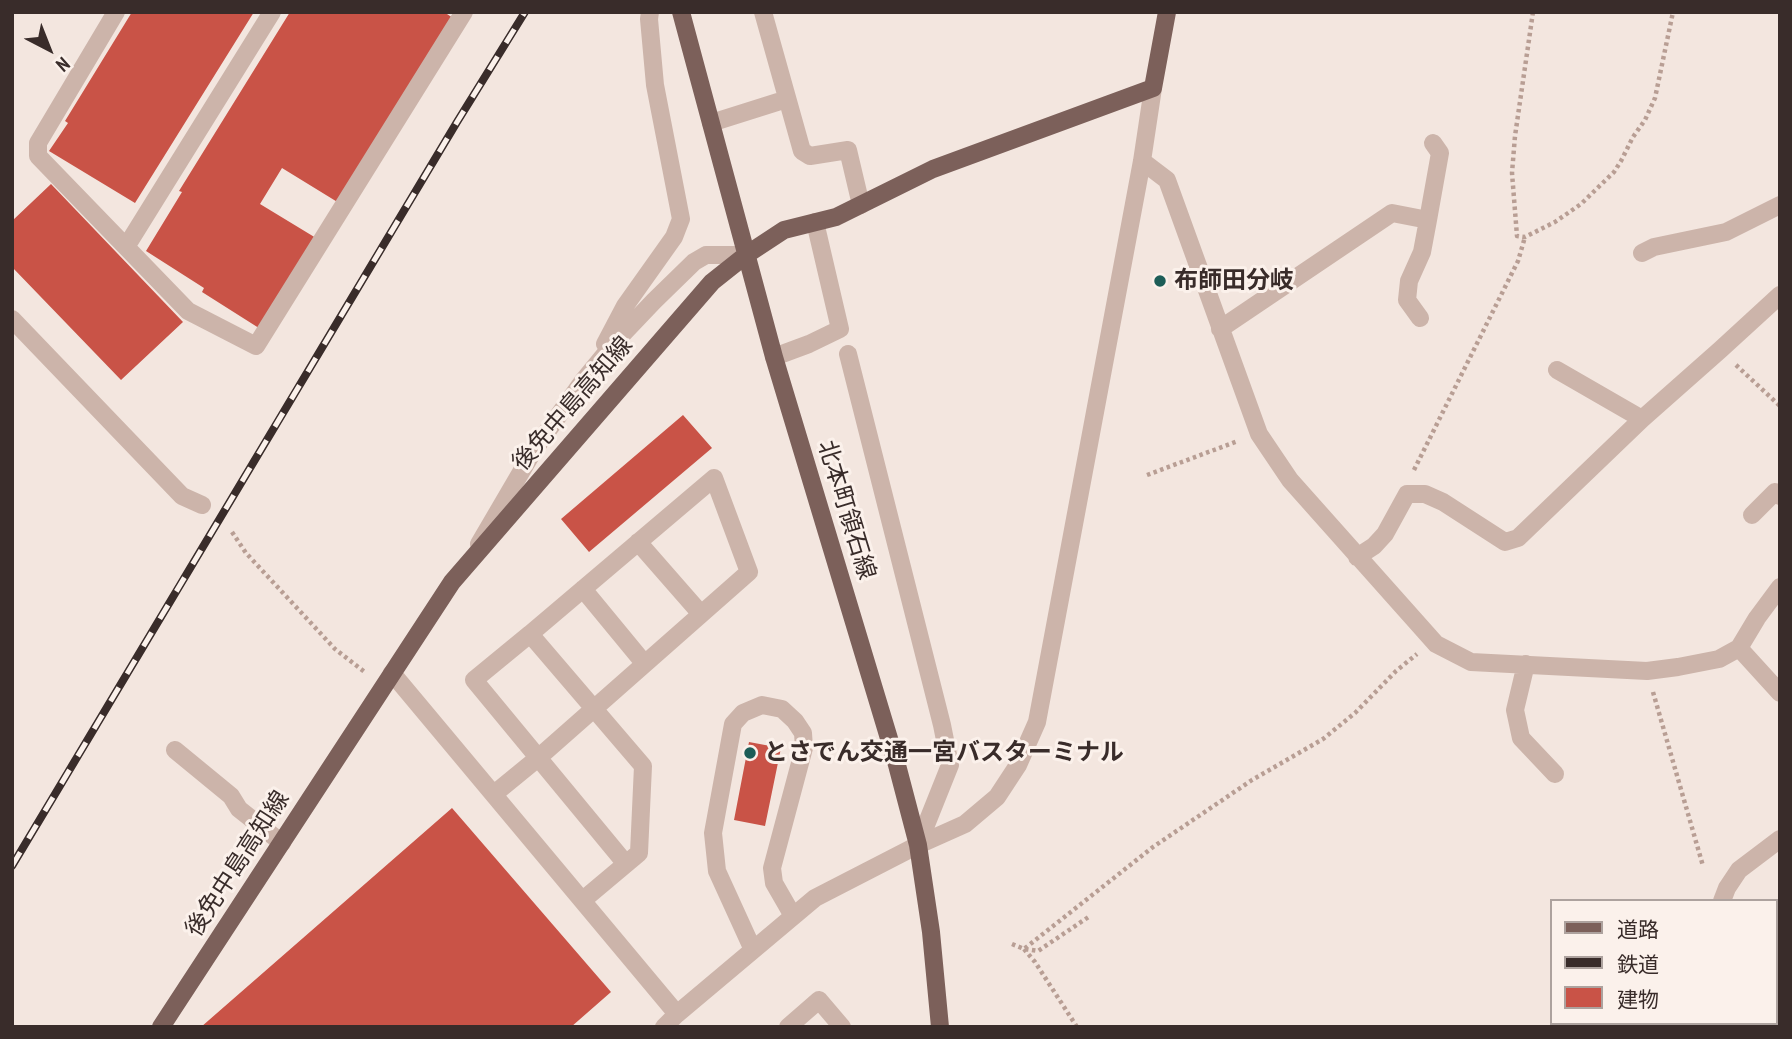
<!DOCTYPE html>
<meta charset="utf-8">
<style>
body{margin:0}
#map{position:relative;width:1792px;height:1039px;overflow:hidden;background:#f3e6df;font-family:"PT Sans Narrow","Noto Sans JP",sans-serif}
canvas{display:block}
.frame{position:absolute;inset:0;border:14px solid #392c2a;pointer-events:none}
.legend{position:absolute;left:1550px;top:899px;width:228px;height:126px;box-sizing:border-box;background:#fbf1eb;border:2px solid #ada29e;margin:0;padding:9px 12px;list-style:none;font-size:21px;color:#392c2a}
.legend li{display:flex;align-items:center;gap:14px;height:35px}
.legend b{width:35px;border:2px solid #ada29e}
.north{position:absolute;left:14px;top:14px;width:70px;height:70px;-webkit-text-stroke:5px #fbf1eb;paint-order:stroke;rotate:138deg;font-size:19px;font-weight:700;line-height:28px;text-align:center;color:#392c2a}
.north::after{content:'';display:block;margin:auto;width:24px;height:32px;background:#392c2a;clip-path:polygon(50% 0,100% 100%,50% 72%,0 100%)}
</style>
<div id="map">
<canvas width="1792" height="1039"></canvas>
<div class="frame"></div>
<ul class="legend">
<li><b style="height:9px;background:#7c605a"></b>道路</li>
<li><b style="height:9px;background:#392c2a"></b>鉄道</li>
<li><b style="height:19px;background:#c95347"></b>建物</li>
</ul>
<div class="north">N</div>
</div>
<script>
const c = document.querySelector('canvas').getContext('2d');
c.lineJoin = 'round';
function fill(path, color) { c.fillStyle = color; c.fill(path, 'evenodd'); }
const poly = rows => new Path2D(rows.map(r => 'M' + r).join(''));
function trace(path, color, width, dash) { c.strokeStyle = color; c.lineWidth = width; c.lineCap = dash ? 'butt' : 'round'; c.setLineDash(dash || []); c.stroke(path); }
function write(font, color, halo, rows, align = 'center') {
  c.font = font + ' "PT Sans Narrow","Noto Sans JP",sans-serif'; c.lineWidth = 6; c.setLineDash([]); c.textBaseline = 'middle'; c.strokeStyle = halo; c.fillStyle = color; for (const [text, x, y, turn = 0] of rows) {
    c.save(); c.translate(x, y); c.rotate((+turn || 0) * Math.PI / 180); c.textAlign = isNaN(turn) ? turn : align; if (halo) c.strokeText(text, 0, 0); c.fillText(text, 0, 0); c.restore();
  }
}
const building = poly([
 [132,12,254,12,135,203,49,151,68,123,65,121],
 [290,12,444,12,453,18,339,203,282,168,260,204,316,238,262,330,202,292,204,288,146,251,182,192,179,191],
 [51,184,183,322,121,380,12,267,12,221],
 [683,415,712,448,589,552,561,519],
 [749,742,781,748,765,826,734,820],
 [452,808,611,992,571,1027,201,1027]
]);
const path = poly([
 [1533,12,1515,136,1512,173,1517,236,1525,237,1555,222,1581,204,1614,172,1621,161,1633,137,1645,120,1655,98,1673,12],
 [1736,365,1780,406],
 [1414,470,1518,261,1525,237],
 [1147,475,1238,441],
 [232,532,246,553,335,649,366,673],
 [1653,692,1703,866],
 [1012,944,1024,949,1153,847,1252,780,1323,739,1355,713,1396,671,1417,654],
 [1024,949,1035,962,1077,1027],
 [1025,949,1038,951,1090,916]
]);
const minor = poly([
 [116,12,38,143,38,156,188,311,256,346,464,12],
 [763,12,802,151,810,156,848,150,861,205],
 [711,123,787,99],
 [1142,161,1167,180,1259,434,1290,480,1436,644,1471,662,1647,671,1678,667,1719,659,1739,648,1757,618,1780,587],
 [126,247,272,12],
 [1642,253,1654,247,1726,232,1780,205],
 [1420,318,1407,300,1409,281,1422,252,1428,220,1440,153,1433,143],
 [12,319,182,496,202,505],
 [1220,329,1392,213,1428,220],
 [605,344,625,306,674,237,681,219,655,85,649,19,650,12],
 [848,354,942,725,950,765,918,845],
 [774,357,809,344,840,329,815,222],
 [1557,370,1642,419],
 [1752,515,1775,492,1780,496],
 [638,542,701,614],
 [479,544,534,450,583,381,615,342,654,301,694,262,706,255,746,255],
 [1357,557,1374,546,1385,534,1407,494,1425,494,1443,502,1505,542,1518,538,1642,419,1720,350,1780,295],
 [583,589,644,663],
 [1739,648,1780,693],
 [1526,664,1515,710,1521,738,1555,774],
 [392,673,677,1014],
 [175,750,231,796,239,809,282,843],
 [494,794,538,758,749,572,714,478,530,634],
 [583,900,639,853,643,766,530,634,474,680,626,864],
 [1722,901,1727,888,1739,870,1780,839],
 [753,950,717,871,713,833,733,724,743,713,762,705,782,709,795,721,803,733,804,748,772,868,774,883,793,916],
 [664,1027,677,1014,815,898,918,845,965,824,997,797,1018,765,1037,722,1142,161,1153,88],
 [788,1027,819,1000,842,1027],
 [1674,1027,1675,1023]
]);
const major = poly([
 [681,12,774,357,897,765,918,845,931,932,940,1027],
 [161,1027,452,582,712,282,746,255,784,230,836,217,933,169,1153,88,1167,12]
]);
const rail = poly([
 [12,866,457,122,525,12]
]);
const markers = [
 [1160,281,7,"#1d5d57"],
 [750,753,7,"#1d5d57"]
];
const poiNames = [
 ["布師田分岐",1174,281],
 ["とさでん交通一宮バスターミナル",764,753]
];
const streetNames = [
 ["後免中島高知線",573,404,-49],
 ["北本町領石線",846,510,73],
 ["後免中島高知線",238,864,-57]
];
fill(building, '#c95347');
trace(path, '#b89e94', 4.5, [3.5, 3.5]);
trace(minor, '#ccb4aa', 18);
trace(major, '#7c605a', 18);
trace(rail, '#392c2a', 8);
trace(rail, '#fbf1eb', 5, [16]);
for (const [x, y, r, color] of markers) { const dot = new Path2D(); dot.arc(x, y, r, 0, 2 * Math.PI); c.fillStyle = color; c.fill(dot); trace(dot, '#fbf1eb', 2.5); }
write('bold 24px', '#392c2a', '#fbf1eb', poiNames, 'left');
write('24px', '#392c2a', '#fbf1eb', streetNames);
</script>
